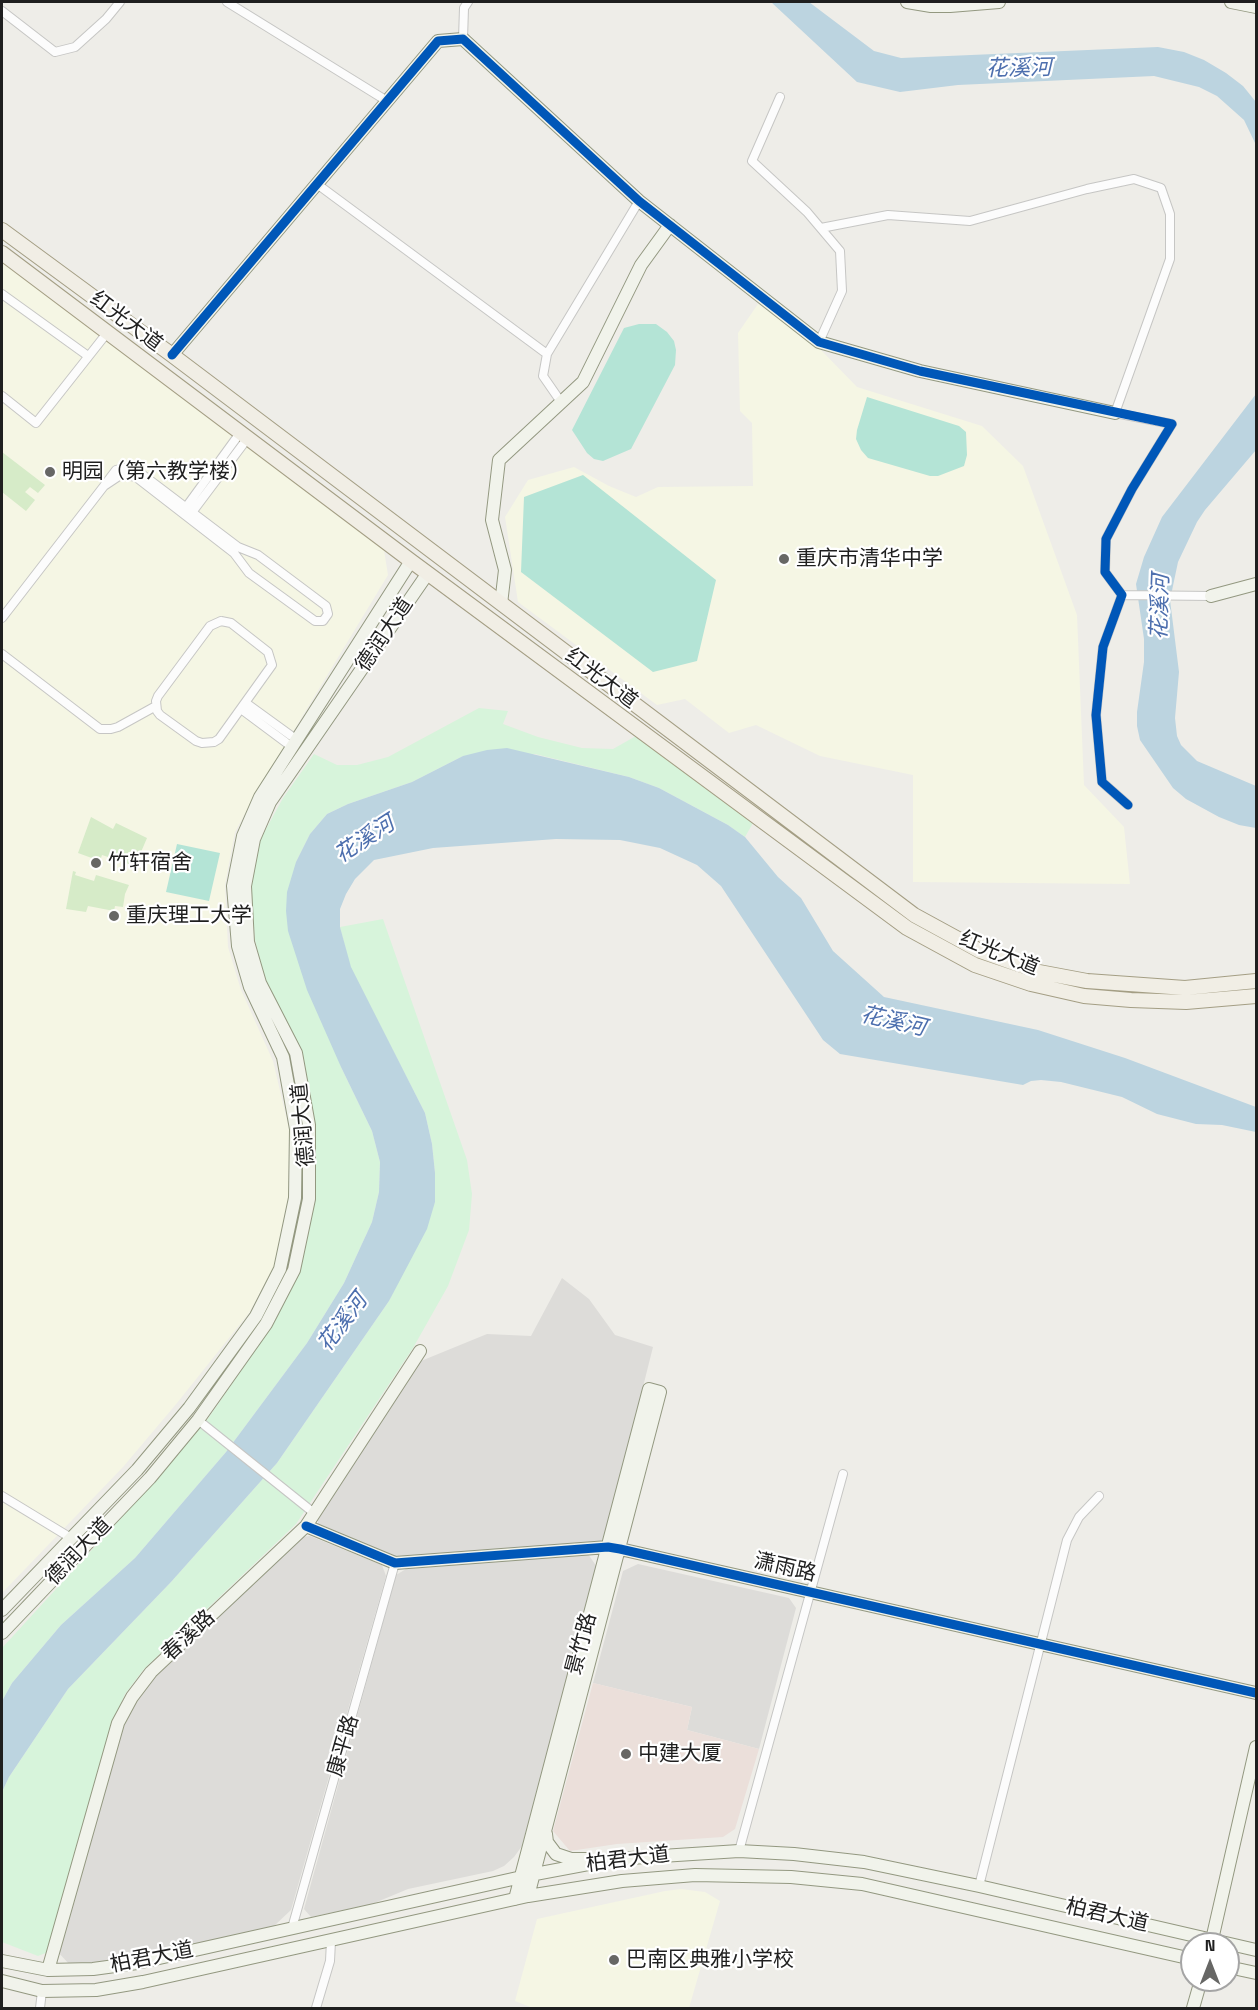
<!DOCTYPE html>
<meta charset="utf-8">
<style>
body{margin:0}
#map{position:relative;width:1258px;height:2010px;overflow:hidden;background:#eeede8;font-family:"Space Grotesk",sans-serif}
canvas{display:block}
.frame{position:absolute;inset:0;border:3px solid #1f1f1f;pointer-events:none}
.north{position:absolute;left:1180px;top:1932px;width:60px;height:60px;box-sizing:border-box;background:#fff;border:2px solid #a5a5a5;border-radius:50%;rotate:0deg;font-size:16px;font-weight:700;line-height:24px;text-align:center;color:#1f1f1f}
.north::after{content:'';display:block;margin:auto;width:21px;height:27px;background:#676765;clip-path:polygon(50% 0,100% 100%,50% 72%,0 100%)}
</style>
<div id="map">
<canvas width="1258" height="2010"></canvas>
<div class="frame"></div>
<div class="north">N</div>
</div>
<script>
const c = document.querySelector('canvas').getContext('2d');
c.lineJoin = 'round';
function fill(path, color) { c.fillStyle = color; c.fill(path, 'evenodd'); }
const poly = rows => new Path2D(rows.map(r => 'M' + r).join(''));
function trace(path, color, width, dash) { c.strokeStyle = color; c.lineWidth = width; c.lineCap = dash ? 'butt' : 'round'; c.setLineDash(dash || []); c.stroke(path); }
function write(font, color, halo, rows, align = 'center') {
  c.font = font + ' "Space Grotesk","Noto Sans SC",sans-serif'; c.lineWidth = 4.5; c.setLineDash([]); c.textBaseline = 'middle'; c.strokeStyle = halo; c.fillStyle = color; for (const [text, x, y, turn = 0] of rows) {
    c.save(); c.translate(x, y); c.rotate((+turn || 0) * Math.PI / 180); c.textAlign = isNaN(turn) ? turn : align; if (halo) c.strokeText(text, 0, 0); c.fillText(text, 0, 0); c.restore();
  }
}
const residential = poly([
 [562,1278,589,1299,615,1335,653,1347,605,1538,596,1545,396,1559,318,1528,318,1517,421,1361,487,1334,531,1336],
 [310,1536,382,1565,386,1576,291,1910,274,1926,138,1957,92,1964,69,1964,58,1952,122,1725,136,1698,156,1674,301,1537],
 [588,1554,597,1567,522,1846,514,1857,504,1866,493,1871,408,1889,372,1904,311,1917,304,1909,396,1575,406,1569],
 [638,1564,789,1598,796,1608,759,1749,687,1730,692,1707,593,1683,623,1571]
]);
const commercial = poly([
 [593,1683,692,1707,687,1730,759,1749,735,1829,723,1837,617,1844,570,1851,553,1831]
]);
const education = poly([
 [2,261,384,550,388,575,260,786,235,832,225,885,228,947,241,990,273,1061,289,1129,288,1197,274,1266,249,1313,177,1403,123,1467,2,1593],
 [758,304,820,349,857,387,982,426,1023,466,1077,615,1084,785,1124,827,1130,884,913,882,913,775,820,756,756,725,729,733,685,699,657,705,518,602,505,517,528,480,574,467,609,486,636,497,658,487,753,486,752,423,740,411,738,333],
 [681,1889,705,1892,720,1901,689,2008,533,2008,515,2001,537,1919,665,1891]
]);
const grass = poly([
 [2,452,45,485,38,493,30,487,25,492,35,500,26,511,2,492],
 [91,817,113,829,116,823,147,838,135,866,102,855,100,861,78,853],
 [73,871,76,872,75,875,94,881,96,875,129,885,125,894,123,907,115,906,114,911,88,906,86,912,66,909]
]);
const park = poly([
 [479,708,508,711,503,724,538,737,582,748,613,749,636,736,753,823,745,837,728,825,659,788,629,777,535,754,463,756,412,782,348,804,327,814,310,834,296,862,341,1067,372,1131,380,1162,379,1192,372,1222,344,1283,307,1343,226,1452,135,1558,61,1625,12,1683,2,1701,2,1648,154,1482,207,1420,271,1327,298,1271,314,1124,265,980,255,940,251,886,260,840,283,798,314,754,337,765,357,765,388,757],
 [383,919,467,1160,472,1194,469,1230,448,1286,413,1348,296,1524,144,1669,125,1694,113,1721,48,1952,38,1956,2,1942,2,1792,9,1777,68,1689,171,1582,277,1463,389,1301,435,1202,435,1173,432,1144,425,1113,350,967,340,927]
]);
const pitch = poly([
 [639,324,656,324,667,332,674,341,676,350,675,365,631,449,603,461,594,459,587,453,572,430,624,328],
 [867,397,959,426,966,432,967,455,964,466,938,476,930,476,868,458,861,450,856,439,857,430],
 [583,475,716,580,697,661,653,672,521,572,524,497],
 [177,844,220,853,209,901,166,892]
]);
const water = poly([
 [771,2,809,2,874,51,901,58,1158,47,1184,52,1204,60,1226,73,1243,86,1256,102,1256,145,1244,120,1217,96,1199,87,1154,76,958,85,900,92,857,82],
 [1256,394,1256,450,1205,510,1197,522,1178,562,1170,600,1179,672,1175,718,1177,736,1181,745,1197,761,1256,786,1256,828,1239,825,1219,817,1186,799,1173,788,1140,740,1137,726,1137,712,1144,662,1144,639,1136,584,1144,557,1162,517],
 [507,748,629,777,659,788,728,825,745,837,778,877,801,898,833,951,884,997,1038,1030,1125,1058,1256,1107,1256,1132,1222,1125,1196,1124,1157,1114,1122,1097,1061,1082,1041,1080,1031,1081,1023,1085,840,1054,823,1040,721,886,697,865,660,848,620,840,556,839,433,848,374,860,355,879,346,894,340,909,340,927,351,967,425,1113,432,1144,435,1173,435,1202,427,1229,389,1301,277,1463,171,1582,68,1689,9,1777,2,1792,2,1701,12,1683,61,1625,135,1558,226,1452,307,1343,344,1283,372,1222,379,1192,380,1162,372,1131,341,1067,307,990,288,931,286,911,287,892,296,862,310,834,327,814,348,804,412,782,463,756,487,750]
]);
const street = poly([
 [227,2,387,101],
 [2,11,55,52,75,47,106,19,120,2],
 [463,39,464,8,468,2],
 [780,97,752,161,807,212,840,251,842,291,819,342],
 [317,184,547,354,639,201],
 [821,228,888,215,970,221,1087,189,1134,179,1161,188,1170,214,1170,259,1115,413,1172,424,1132,489,1106,539,1105,572,1122,595,1103,647,1096,715,1102,782,1128,805],
 [2,294,88,356],
 [547,354,543,376,561,402],
 [2,396,36,423,107,333],
 [124,468,139,472,238,547,258,555,326,606,328,614,323,621,315,621,249,573,234,553,136,477,122,474,104,486,116,470,124,468],
 [184,510,240,433],
 [190,515,247,439],
 [1122,595,1211,596],
 [2,618,104,486],
 [221,621,231,623,268,652,272,665,219,739,214,742,202,743,196,741,160,715,157,711,156,701,158,696,210,626,221,621],
 [2,654,100,729,111,729,118,727,156,706],
 [246,703,297,740],
 [241,709,292,747],
 [198,1420,314,1513],
 [2,1496,71,1538],
 [739,1851,843,1474],
 [979,1886,1067,1540,1079,1517,1099,1496],
 [292,1928,395,1563],
 [40,2008,42,1991],
 [316,2008,330,1961,331,1941]
]);
const secondary = poly([
 [907,2,931,6,950,6,999,2],
 [1231,2,1256,7],
 [172,355,438,41,463,39,639,201,819,342,920,371,1115,413],
 [1211,596,1256,584],
 [501,604,505,570,492,520,499,460,583,382,641,265,670,225],
 [306,1526,395,1563,608,1547,620,1549,1256,1693],
 [2,1610,137,1470,189,1408,256,1316,280,1269,295,1198,296,1129,283,1057,250,987,238,946,233,886,243,836,260,797,411,561],
 [2,1633,150,1478,198,1420,266,1324,294,1270,309,1199,309,1125,296,1053,260,983,248,942,245,886,254,839,270,802,428,573],
 [546,1834,547,1842,556,1854,571,1859,587,1859],
 [515,1899,649,1389,660,1392,528,1896],
 [1211,1944,1256,1747],
 [2,1961,48,1970,93,1969,137,1963,535,1874,615,1859,739,1851,794,1854,864,1862,979,1886,1256,1950],
 [1228,1967,1256,1973],
 [48,1970,118,1723,132,1697,151,1672,306,1526,420,1351],
 [2,1981,42,1991,96,1990,143,1982,528,1896,622,1881,695,1875,791,1877,862,1884,1192,1959],
 [1193,2008,1201,1980]
]);
const primary = poly([
 [2,230,172,355,914,915,980,951,1039,972,1087,981,1185,988,1256,981],
 [2,253,411,561,907,928,975,965,1031,984,1084,996,1131,1000,1186,1002,1256,996]
]);
const cycleway = poly([
 [172,355,438,41,463,39,639,201,819,342,920,371,1172,424,1132,489,1106,539,1105,572,1122,595,1103,647,1096,715,1102,782,1128,805],
 [306,1526,395,1563,608,1547,620,1549,1256,1693]
]);
const markers = [
 [50,472,6,"#676765"],
 [784,559,6,"#676765"],
 [96,863,6,"#676765"],
 [114,916,6,"#676765"],
 [626,1754,6,"#676765"],
 [614,1960,6,"#676765"]
];
const streetNames = [
 ["红光大道",126,322,37],
 ["德润大道",385,635,-56],
 ["红光大道",601,679,37],
 ["红光大道",999,954,22],
 ["德润大道",304,1125,-95],
 ["德润大道",79,1552,-46],
 ["潇雨路",785,1568,13],
 ["春溪路",189,1636,-43],
 ["景竹路",582,1644,-75],
 ["康平路",344,1746,-74],
 ["柏君大道",628,1860,-7],
 ["柏君大道",1107,1916,13],
 ["柏君大道",152,1958,-11]
];
const poiNames = [
 ["明园（第六教学楼）",62,472],
 ["重庆市清华中学",796,559],
 ["竹轩宿舍",108,863],
 ["重庆理工大学",126,916],
 ["中建大厦",638,1754],
 ["巴南区典雅小学校",626,1960]
];
const waterNames = [
 ["花溪河",1019,69,-1],
 ["花溪河",1161,607,-88],
 ["花溪河",365,840,-33],
 ["花溪河",893,1022,13],
 ["花溪河",343,1323,-53]
];
fill(residential, '#dddcd9');
fill(commercial, '#ebdfda');
fill(education, '#f5f6e4');
fill(grass, '#d6ebc8');
fill(park, '#d7f4db');
fill(pitch, '#b4e4d6');
fill(water, '#bcd4e0');
trace(street, '#c6c6c4', 10);
trace(secondary, '#939880', 14);
trace(primary, '#a49e84', 16);
trace(street, '#fcfcfc', 8);
trace(secondary, '#f1f3eb', 12);
trace(primary, '#f1eee5', 14);
trace(cycleway, '#0057b8', 9);
for (const [x, y, r, color] of markers) { const dot = new Path2D(); dot.arc(x, y, r, 0, 2 * Math.PI); c.fillStyle = color; c.fill(dot); trace(dot, '#fff', 2); }
write('21px', '#1f1f1f', '#fff', streetNames);
write('21px', '#1f1f1f', '#fff', poiNames, 'left');
write('italic 22px', '#4d6fae', '#fff', waterNames);
</script>
